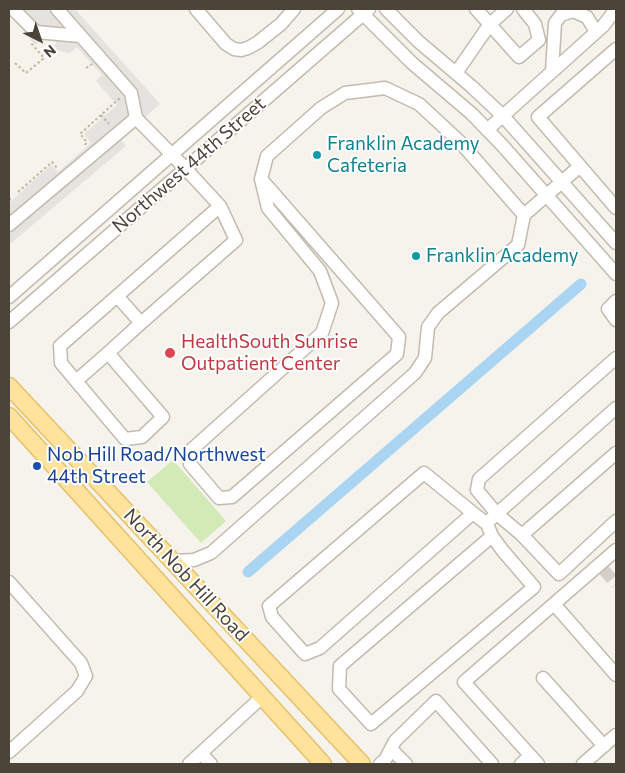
<!DOCTYPE html>
<style>
body{margin:0}
#map{position:relative;width:625px;height:773px;overflow:hidden;background:#f6f3ec;font-family:Commissioner,sans-serif}
canvas{display:block}
.frame{position:absolute;inset:0;border:10px solid #4b4439;pointer-events:none}
.north{position:absolute;left:15px;top:15px;width:50px;height:50px;-webkit-text-stroke:4px #fff;paint-order:stroke;rotate:139deg;font-size:14px;font-weight:700;line-height:20px;text-align:center;color:#4b4439}
.north::after{content:'';display:block;margin:auto;width:18px;height:22px;background:#4b4439;clip-path:polygon(50% 0,100% 100%,50% 72%,0 100%)}
</style>
<div id="map">
<canvas width="625" height="773"></canvas>
<div class="frame"></div>
<div class="north">N</div>
</div>
<script>
const c = document.querySelector('canvas').getContext('2d');
c.lineJoin = 'round';
function fill(path, color) { c.fillStyle = color; c.fill(path, 'evenodd'); }
const poly = rows => new Path2D(rows.map(r => 'M' + r).join(''));
function trace(path, color, width, dash) { c.strokeStyle = color; c.lineWidth = width; c.lineCap = dash ? 'butt' : 'round'; c.setLineDash(dash || []); c.stroke(path); }
function write(font, color, halo, rows, align = 'center') {
  c.font = font + ' Commissioner,sans-serif'; c.lineWidth = 4; c.setLineDash([]); c.textBaseline = 'middle'; c.strokeStyle = halo; c.fillStyle = color; for (const [text, x, y, turn = 0] of rows) {
    c.save(); c.translate(x, y); c.rotate((+turn || 0) * Math.PI / 180); c.textAlign = isNaN(turn) ? turn : align; if (halo) c.strokeText(text, 0, 0); c.fillText(text, 0, 0); c.restore();
  }
}
const green = poly([
 [173,460,226,521,201,543,147,482]
]);
const parking = poly([
 [9,9,75,9,160,104,121,139,126,146,9,245,9,203,51,165,58,172,91,143,84,134,117,105,96,81,102,75,77,47,70,53,54,50,56,41,43,38,35,45,9,14]
]);
const canal = poly([
 [248,572,581,284]
]);
const minorTunnel = poly([
 [604,570,616,584]
]);
const path = poly([
 [15,63,26,73,44,58,30,42],
 [86,68,92,64],
 [101,115,109,124],
 [85,145,87,142,80,134,121,97],
 [18,192,52,162,57,168],
 [9,200,12,197]
]);
const minor = poly([
 [13,9,36,32,80,36],
 [57,9,131,93,136,118],
 [196,9,226,44,234,49,241,50,248,48,257,43,281,24,294,9],
 [358,9,412,63,472,114,502,145,616,274],
 [386,9,419,42,471,86,503,116,616,243],
 [476,9,519,57,539,40,535,24,523,9],
 [616,49,538,117,616,208],
 [552,71,555,23,561,15,573,11,587,17,596,32],
 [456,73,490,24,507,9],
 [487,130,603,26,616,9],
 [261,179,399,337,397,354,232,497,219,498,190,464,189,452,322,333,332,303,320,271,268,208,261,179,267,156,321,108,345,93,385,88,419,104,460,142,524,215,580,166],
 [9,225,136,118,185,168,220,206,236,240,141,323,108,353,76,381,125,439,142,437,163,417,108,353],
 [117,296,141,323],
 [9,297,338,9],
 [616,301,608,309,616,320],
 [9,322,369,9],
 [616,358,479,479,477,490,497,514,522,535,559,574,616,521],
 [76,381,61,363,60,346,220,206],
 [473,513,320,648,305,654,272,617,269,606,424,473,473,513,487,524,492,536,503,551,534,587,371,724,339,689,340,666,492,536],
 [491,519,616,408],
 [522,535,616,453],
 [173,561,194,560,211,553,415,373,425,358,428,327,438,313,518,245,524,215],
 [9,582,81,663,86,676,77,691,9,752],
 [554,604,616,675],
 [543,678,604,746],
 [391,749,406,764],
 [201,753,211,764],
 [189,764,262,697],
 [380,764,385,760,395,741,436,701,492,764],
 [521,764,530,756],
 [538,764,464,682,616,550],
 [583,764,616,735]
]);
const major = poly([
 [9,386,362,764],
 [9,416,323,764]
]);
const markers = [
 [317,155,5,"#0f9aa8"],
 [416,256,5,"#0f9aa8"],
 [170,353,6,"#e0444e"],
 [37,466,5,"#1a4fb4"]
];
const cultureNames = [
 ["Franklin Academy",327,144],
 ["Cafeteria",327,166],
 ["Franklin Academy",426,256]
];
const streetNames = [
 ["Northwest 44th Street",189,165,-41],
 ["North Nob Hill Road",186,575,47]
];
const healthNames = [
 ["HealthSouth Sunrise",181,342],
 ["Outpatient Center",181,364]
];
const transitNames = [
 ["Nob Hill Road/Northwest",47,455],
 ["44th Street",47,477]
];
fill(green, '#d2eab5');
fill(parking, '#e5e3e0');
trace(canal, '#a9d4f2', 11);
trace(minorTunnel, '#d4d0c8', 12, [12, 6]);
trace(minor, '#c2bbae', 15);
trace(major, '#e6c16a', 19);
trace(path, '#c4b79f', 2, [2.5, 2.5]);
trace(minor, '#fff', 12);
trace(major, '#ffe39c', 16);
for (const [x, y, r, color] of markers) { const dot = new Path2D(); dot.arc(x, y, r, 0, 2 * Math.PI); c.fillStyle = color; c.fill(dot); trace(dot, '#fff', 2); }
write('19px', '#0d838f', '#fff', cultureNames, 'left');
write('19px', '#4b4439', '#fff', streetNames);
write('19px', '#be3a42', '#fff', healthNames, 'left');
write('19px', '#164399', '#fff', transitNames, 'left');
</script>
